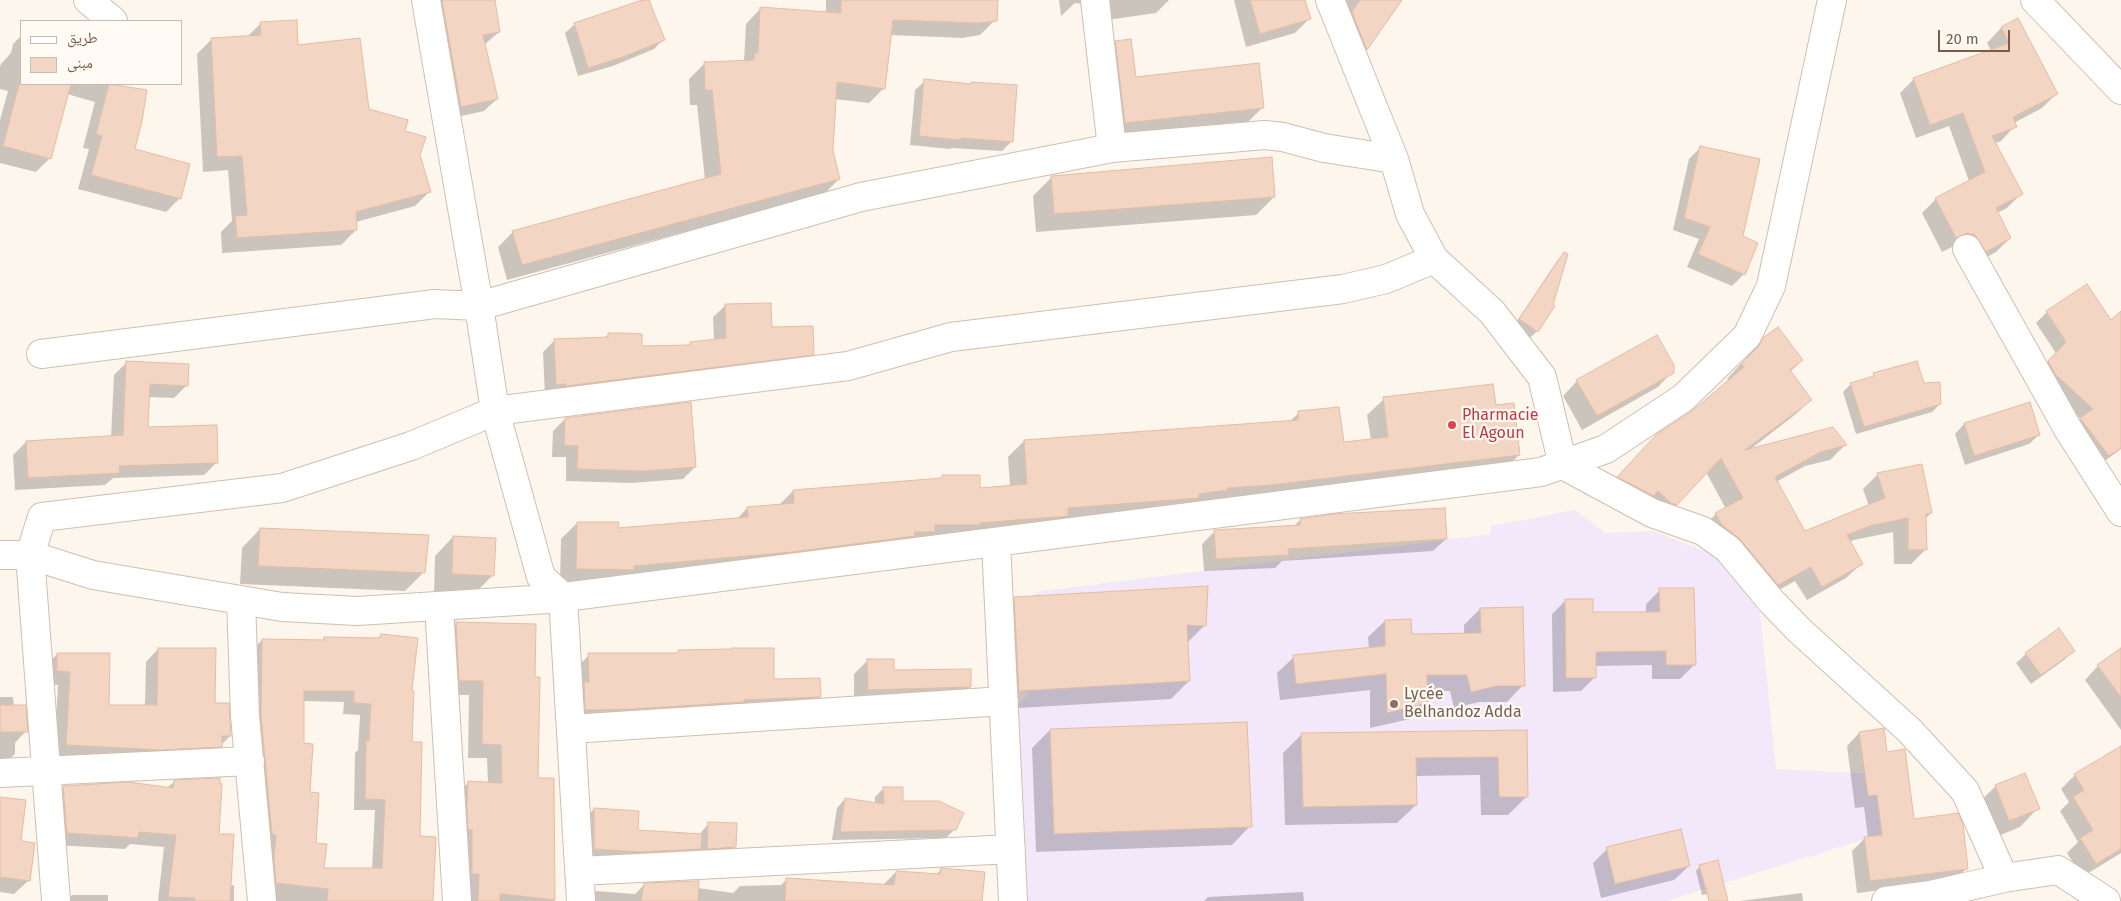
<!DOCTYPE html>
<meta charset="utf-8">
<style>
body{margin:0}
#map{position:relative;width:2121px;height:901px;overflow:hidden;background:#fdf6ec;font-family:"Fira Sans","Noto Naskh Arabic",sans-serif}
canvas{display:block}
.legend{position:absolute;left:20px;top:20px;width:162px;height:65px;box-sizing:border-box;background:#fffaf3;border:1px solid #cabbb1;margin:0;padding:6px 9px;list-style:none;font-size:15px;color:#7a5c4d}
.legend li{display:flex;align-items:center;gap:10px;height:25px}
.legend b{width:25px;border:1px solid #cabbb1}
.scale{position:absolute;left:1938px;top:30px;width:72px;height:22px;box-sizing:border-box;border:2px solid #7a5c4d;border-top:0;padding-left:6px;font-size:15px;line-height:18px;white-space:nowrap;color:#7a5c4d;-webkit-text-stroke:4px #fffaf3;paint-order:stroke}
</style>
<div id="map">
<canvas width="2121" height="901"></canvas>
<ul class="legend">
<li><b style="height:6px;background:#fff"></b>طريق</li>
<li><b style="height:14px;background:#f3d5c3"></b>مبنى</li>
</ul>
<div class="scale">20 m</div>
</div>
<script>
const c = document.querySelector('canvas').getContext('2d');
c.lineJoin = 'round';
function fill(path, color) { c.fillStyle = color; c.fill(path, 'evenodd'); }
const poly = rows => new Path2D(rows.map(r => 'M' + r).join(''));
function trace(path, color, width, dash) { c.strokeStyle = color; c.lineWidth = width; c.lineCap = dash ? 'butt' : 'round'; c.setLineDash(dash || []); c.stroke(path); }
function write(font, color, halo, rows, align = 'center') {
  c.font = font + ' "Fira Sans",sans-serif'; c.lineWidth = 4.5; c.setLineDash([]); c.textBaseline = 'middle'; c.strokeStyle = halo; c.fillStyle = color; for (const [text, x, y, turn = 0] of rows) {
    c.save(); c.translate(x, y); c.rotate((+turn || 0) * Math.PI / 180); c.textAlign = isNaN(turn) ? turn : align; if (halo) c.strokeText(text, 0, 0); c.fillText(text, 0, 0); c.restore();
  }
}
const education = poly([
 [1575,510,1606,533,1653,531,1720,557,1760,612,1776,769,1876,774,1882,834,1666,901,1022,901,1010,712,1028,695,1017,603,1033,600,1036,592,1491,534,1491,526]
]);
const shadow = poly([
 [420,0,494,0,499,32,484,45,497,99,484,111,448,119],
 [645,0,648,0,664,39,654,49,613,66,578,76,565,33,575,24],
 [826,0,996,0,995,20,980,35,962,38,890,35,884,88,869,103,834,99,831,151,839,179,824,194,507,280,498,247,513,232,705,180,697,105,690,105,689,79,704,64,744,62,746,24,761,8,826,13],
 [1059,0,1169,0,1156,13,1093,22,1082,4,1075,3,1061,16],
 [1234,0,1304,0,1310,18,1295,33,1246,47],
 [1322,0,1401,0,1366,49,1353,63],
 [2017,20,2056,94,2042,108,2014,123,2015,126,2001,141,1995,143,2021,194,2007,208,1997,213,2010,238,1996,252,1972,265,1960,249,1952,247,1942,252,1922,213,1936,199,1969,181,1949,126,1916,138,1900,93,1914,79,1991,50,1987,43,2001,28],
 [261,23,297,47,419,155,429,192,415,206,356,222,356,230,341,245,222,253,221,232,232,221,228,170,203,172,197,54,212,39,247,37],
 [21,36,21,84,110,84,133,150,180,198,166,212,78,189,89,149,83,148,95,102,67,94,50,158,36,172,0,163,0,120,8,91,0,89,0,67,1,64,11,53,13,44],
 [1116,42,1135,78,1263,107,1244,126,1107,141,1098,61],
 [925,81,969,86,972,83,1012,141,1002,151,952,148,950,149,910,145,915,90],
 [1701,147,1741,237,1744,274,1732,286,1687,267,1699,239,1673,230,1689,159],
 [1052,177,1274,197,1256,215,1036,232,1033,196],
 [1564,254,1537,331,1530,338,1513,327,1557,261],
 [2087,286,2110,322,2121,313,2121,449,2098,466,2070,430,2081,419,2045,386,2038,373,2056,353,2036,323,2047,312],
 [725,306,770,328,813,354,801,366,545,396,543,352,555,340,604,339,608,335,640,347,687,346,691,343,714,341,713,317],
 [1764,338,1802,360,1790,372,1811,399,1796,414,1748,451,1845,445,1830,460,1805,466,1776,482,1805,533,1869,506,1863,489,1878,474,1931,513,1925,519,1926,549,1911,564,1894,564,1893,532,1854,540,1849,542,1861,564,1846,578,1807,600,1795,581,1763,599,1701,529,1716,514,1726,509,1706,472,1661,519,1604,492,1642,450,1729,381,1727,379],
 [127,362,187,385,174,398,148,397,146,428,217,462,204,475,113,478,105,485,15,490,13,455,26,442,111,437,114,375],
 [1672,372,1658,387,1582,430,1563,396,1577,381],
 [1874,375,1923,384,1940,404,1932,412,1856,434,1843,392,1851,384,1870,379],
 [1384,399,1495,406,1519,455,1503,471,560,584,561,539,577,523,617,529,737,519,747,508,779,505,793,491,940,479,942,477,978,489,1010,486,1008,457,1024,441,1290,421,1299,413,1343,444,1371,440,1367,415],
 [2029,404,2039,435,2029,444,1965,465,1955,434,1964,424],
 [565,419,695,467,683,479,631,483,566,481,566,457,552,457,553,431],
 [1300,520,1446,539,1433,551,1282,561,1275,568,1204,571,1202,544,1215,531,1293,527],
 [260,529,424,572,405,591,240,584,242,548],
 [453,537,493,575,474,594,434,592,435,556],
 [1660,590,1694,665,1680,679,1652,679,1652,665,1595,666,1595,677,1581,691,1553,692,1552,614,1566,600,1592,614,1646,613,1646,604],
 [1015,598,1205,625,1187,643,1189,681,1171,699,1001,709,997,616],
 [1480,609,1523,685,1507,702,1479,702,1454,708,1450,691,1426,691,1426,702,1410,719,1370,728,1370,690,1280,700,1277,673,1294,657,1369,649,1368,637,1385,621,1411,636,1464,634,1464,625],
 [456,624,534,679,537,779,553,779,554,901,465,901,455,796,469,782,488,784,487,758,468,758,469,695,446,695,442,638],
 [381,635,410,692,411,743,419,837,432,901,269,901,251,651,262,640,322,641,324,638,377,639],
 [302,701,344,702,343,714,360,715,358,750,355,753,354,810,375,810,372,869,323,870,315,844,302,745],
 [158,649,214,704,230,736,220,746,208,759,54,757,58,685,45,683,45,667,57,654,108,706,145,706,146,662],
 [2121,650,2121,730,2085,680,2098,666],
 [679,651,773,680,820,697,808,708,575,720,578,666,589,655,676,654],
 [2074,651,2064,660,2031,684,2016,663,2026,654],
 [868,660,893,671,970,687,955,701,854,704,854,674],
 [0,697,13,697,14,706,26,731,15,743,15,754,0,768],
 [1050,730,1250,826,1232,845,1036,852,1032,748],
 [1526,731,1527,796,1508,815,1481,815,1480,775,1415,776,1416,805,1397,823,1285,825,1283,753,1302,734],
 [1859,733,1886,753,1913,820,1967,868,1954,881,1857,893,1852,851,1865,838,1868,838,1864,807,1855,808,1847,746],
 [2121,747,2121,853,2082,877,2067,853,2078,842,2060,811,2069,802,2061,789,2075,775],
 [174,782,218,835,229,886,234,885,234,901,158,901,164,847,130,844,125,849,55,845,52,799,64,787,167,788],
 [1996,786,2038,808,2020,827,1991,839,1977,804],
 [883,789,902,802,955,829,946,838,832,840,837,808,845,799,875,804,875,797],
 [0,798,20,842,29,880,14,894,0,892],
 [594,809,637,831,699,835,709,823,735,847,725,856,698,858,699,850,686,863,580,863,580,823],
 [1607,849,1689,866,1674,880,1601,898,1593,863],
 [1700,866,1719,891,1702,895,1696,871],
 [941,869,981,901,586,901,596,891,635,894,644,885,698,888,733,893,740,886,781,885,786,880,883,885,896,872,936,875],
 [1303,892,1304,901,1204,901,1208,897],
 [1802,893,1803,901,1740,901],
 [72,895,108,895,108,901,65,901]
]);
const building = poly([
 [442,0,495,0,500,32,483,35,498,99,461,107,442,0],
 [642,0,649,0,665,40,623,57,588,68,574,23,642,0],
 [841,0,998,0,997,21,978,23,893,20,885,89,837,82,833,151,840,179,522,265,512,231,721,174,712,90,705,90,704,62,754,60,754,53,758,53,760,7,841,13,841,0],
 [1250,0,1305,0,1311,19,1260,34,1250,0],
 [1360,0,1402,0,1367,50,1352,12,1360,0],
 [2018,18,2058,94,2013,117,2017,127,1992,136,2023,194,1996,208,2011,238,1986,252,1975,235,1967,233,1956,238,1935,198,1985,172,1963,113,1930,125,1913,78,2009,43,2001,27,2018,18],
 [297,20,298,45,360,38,369,109,408,120,405,131,426,137,420,155,431,192,356,212,357,230,237,238,235,216,247,215,242,156,217,157,211,38,261,35,260,22,297,20],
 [1131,39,1136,77,1259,63,1264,108,1125,123,1115,41,1131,39],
 [924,79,971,84,971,82,1017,85,1013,142,961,138,961,140,919,136,924,79],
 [19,84,71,84,51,159,3,146,19,84],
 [109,84,147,90,142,121,135,149,190,164,181,199,91,175,102,136,96,134,109,84],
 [1700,146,1760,159,1743,236,1758,243,1745,275,1698,254,1710,227,1684,218,1700,146],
 [1272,157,1275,197,1054,214,1051,176,1272,157],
 [1564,252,1568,254,1553,305,1555,306,1538,332,1519,319,1564,252],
 [2087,284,2111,320,2121,311,2121,448,2109,456,2080,418,2093,409,2056,375,2048,361,2066,342,2046,311,2087,284],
 [771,303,772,327,813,326,814,355,566,386,566,384,556,385,554,339,608,337,608,333,624,333,642,334,642,346,690,345,690,342,726,338,725,304,771,303],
 [1778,327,1803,360,1790,370,1812,400,1745,450,1833,427,1847,445,1821,452,1775,477,1805,531,1885,498,1877,473,1922,464,1932,513,1926,514,1927,550,1908,550,1908,518,1870,526,1847,535,1863,564,1822,587,1811,567,1778,585,1740,539,1722,525,1715,513,1743,498,1721,458,1677,505,1671,503,1658,491,1654,496,1617,477,1657,434,1692,411,1744,367,1741,364,1758,347,1764,337,1778,327],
 [1657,335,1674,365,1674,373,1597,416,1576,380,1657,335],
 [126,361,189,364,188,386,150,384,148,427,217,425,218,463,119,466,120,473,28,478,26,441,123,435,126,361],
 [1917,361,1924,383,1940,382,1941,404,1864,427,1850,383,1874,376,1873,373,1917,361],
 [1493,384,1496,405,1514,403,1520,455,1272,485,1227,488,1228,490,1199,494,1199,498,1068,508,1068,516,980,523,980,525,935,525,935,532,914,532,915,536,792,552,634,566,634,570,576,569,577,522,619,522,618,528,748,517,747,507,794,503,793,490,942,478,942,475,980,475,980,488,1027,484,1024,440,1298,420,1298,411,1339,407,1344,442,1388,437,1383,397,1493,384],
 [691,402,696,467,644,471,577,469,578,446,564,445,565,418,691,402],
 [2030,402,2040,435,1974,456,1964,423,2030,402],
 [1445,508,1447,539,1288,549,1289,555,1216,559,1214,530,1300,525,1300,519,1333,514,1445,508],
 [260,528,429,535,425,573,258,566,260,528],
 [453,536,496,538,494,576,452,574,453,536],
 [1208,586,1206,626,1187,625,1190,681,1019,691,1014,597,1208,586],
 [1659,588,1694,588,1696,665,1666,665,1666,651,1596,652,1596,678,1566,678,1565,599,1593,599,1593,612,1660,612,1659,588],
 [1523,607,1525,686,1497,686,1471,692,1467,675,1427,675,1427,703,1387,713,1386,674,1296,684,1293,655,1385,646,1385,620,1411,619,1412,634,1481,633,1480,608,1523,607],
 [456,622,536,624,535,677,540,677,538,778,554,778,555,900,500,894,500,901,478,901,479,874,472,874,472,830,468,830,467,804,468,781,502,783,501,745,482,744,483,681,459,681,456,622],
 [2059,628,2075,651,2041,675,2025,653,2059,628],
 [381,634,418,638,412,690,414,691,412,742,422,742,420,836,436,837,433,901,327,901,328,889,276,883,274,858,276,835,272,834,261,715,262,639,324,640,324,637,380,638,381,634],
 [304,691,354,691,354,703,371,704,369,741,366,741,365,799,385,800,382,868,324,868,327,844,316,843,319,793,310,792,313,744,304,743,304,691],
 [158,648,216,648,215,703,229,703,231,736,222,736,222,747,162,750,66,745,70,672,57,671,57,653,110,653,109,705,157,705,158,648],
 [732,648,774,648,774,679,820,678,821,697,744,700,744,702,632,709,585,710,584,682,589,682,588,653,678,653,678,650,732,649,732,648],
 [2121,648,2121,697,2097,665,2121,648],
 [867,659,894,659,894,670,971,669,971,687,868,690,867,659],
 [0,705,26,705,28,732,0,732,0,705],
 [1247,722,1252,827,1054,834,1050,729,1247,722],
 [1884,728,1887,752,1905,749,1914,819,1958,813,1963,824,1968,869,1870,881,1864,837,1882,835,1877,795,1868,796,1859,732,1884,728],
 [1527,730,1528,797,1499,797,1498,757,1416,758,1417,805,1303,807,1301,733,1527,730],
 [2121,746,2121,849,2096,864,2080,838,2093,830,2073,797,2084,790,2074,774,2121,746],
 [2025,773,2040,809,2009,821,1995,785,2025,773],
 [220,778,220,783,222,784,219,834,234,834,230,901,195,901,195,898,168,897,176,835,139,832,138,838,67,833,63,786,128,782,173,788,174,780,220,778],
 [883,787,903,787,903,801,939,801,964,813,956,830,840,832,845,798,884,804,883,787],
 [0,797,26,800,21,841,35,843,30,881,0,877,0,797],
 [594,808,639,811,638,830,702,834,701,849,640,852,594,849,594,808],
 [708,822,737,823,736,847,707,849,708,822],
 [1681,829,1690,866,1615,884,1606,847,1681,829],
 [1718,860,1728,901,1709,901,1699,865,1718,860],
 [941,868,985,872,982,901,785,901,786,878,894,885,896,871,940,874,941,868],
 [699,881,698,901,641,901,644,883,699,881]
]);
const minor = poly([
 [88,0,113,21],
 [426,0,479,306,861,197,1112,148,1265,135,1283,137,1324,148,1394,159,1410,214,1434,259],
 [1095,0,1112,148],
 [1330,0,1394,159],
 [2035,0,2121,90],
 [1967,249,2068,429,2121,512],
 [41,354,435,304,479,306,495,411,541,577,563,597,581,901],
 [996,542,1013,901],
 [0,555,30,555,93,575,282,607,357,611,549,599,1541,472,1606,449,1683,398,1747,336,1771,286,1832,0],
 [241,600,245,716,262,901],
 [439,606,457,901],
 [571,729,1004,701],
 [0,773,250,761],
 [580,871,1011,849],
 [56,901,30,555,42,517,282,488,411,446,495,411,848,366,951,337,1343,289,1386,279,1434,259,1492,312,1542,377,1563,465,1652,513,1703,531,1728,549,1771,601,1799,630,1910,731,1965,791,2004,878,2058,870,2106,901],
 [1886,901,1931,895,2004,878]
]);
const markers = [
 [1452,425,5,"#e0444e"],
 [1394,704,5,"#8d6e63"]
];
const healthNames = [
 ["Pharmacie",1462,416],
 ["El Agoun",1462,434]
];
const educationNames = [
 ["Lycée",1404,695],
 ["Belhandoz Adda",1404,713]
];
fill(education, '#f3e8fa');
fill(shadow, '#0003');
fill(building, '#f3d5c3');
trace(building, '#e6bba3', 1);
trace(minor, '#d1beb0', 30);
trace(minor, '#fff', 28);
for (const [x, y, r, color] of markers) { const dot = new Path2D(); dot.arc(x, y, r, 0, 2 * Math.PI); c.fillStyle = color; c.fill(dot); trace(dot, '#fffaf3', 2); }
write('16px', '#be3a42', '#fffaf3', healthNames, 'left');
write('16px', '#785e54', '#fffaf3', educationNames, 'left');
</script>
